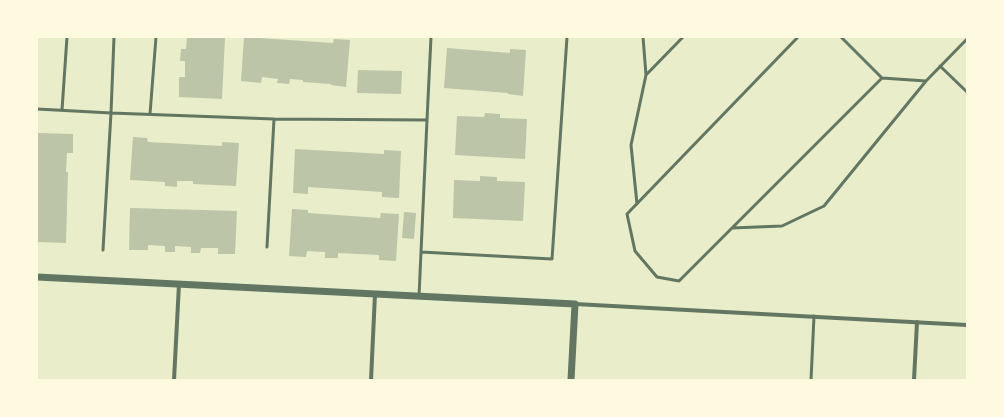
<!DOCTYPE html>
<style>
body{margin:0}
#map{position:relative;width:1004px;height:417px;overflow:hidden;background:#e9edc9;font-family:"Fira Sans",sans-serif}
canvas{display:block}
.frame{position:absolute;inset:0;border:38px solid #fefae0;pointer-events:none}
</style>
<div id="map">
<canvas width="1004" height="417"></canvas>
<div class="frame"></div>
</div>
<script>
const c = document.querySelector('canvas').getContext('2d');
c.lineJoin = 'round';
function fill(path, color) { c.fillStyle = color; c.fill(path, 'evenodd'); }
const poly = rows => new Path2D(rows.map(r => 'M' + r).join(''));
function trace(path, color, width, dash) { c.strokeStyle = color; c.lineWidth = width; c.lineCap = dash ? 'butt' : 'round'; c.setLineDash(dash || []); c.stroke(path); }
const building = poly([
 [187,37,225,37,222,99,179,97,179,77,185,77,185,61,180,61,181,49,186,49],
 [244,37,333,43,334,39,350,40,346,87,331,85,331,84,303,82,303,80,290,79,289,84,277,83,278,79,262,77,261,83,241,81],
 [447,48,510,53,510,49,526,50,523,96,508,94,508,93,444,88],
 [358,70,402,71,401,94,357,93],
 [485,113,500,114,500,118,527,119,525,159,455,155,457,116,484,117],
 [37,133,73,134,73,153,67,153,66,172,68,172,66,243,37,242],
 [133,137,147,138,148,142,222,146,222,142,239,143,236,186,193,184,193,181,177,181,177,187,165,186,165,182,130,180],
 [295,149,384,154,384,150,401,151,399,198,382,197,382,192,308,187,308,194,293,193],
 [480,176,497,177,497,181,525,182,523,221,453,218,454,180,480,181],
 [130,208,237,211,235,254,218,254,218,248,201,248,200,253,191,253,191,247,175,246,175,252,165,252,165,246,148,245,148,250,129,250],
 [292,209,308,210,308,213,380,218,381,213,399,214,396,261,379,260,379,255,338,253,338,258,325,258,325,252,307,251,306,257,289,256],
 [404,212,416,213,414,239,402,238]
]);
const service = poly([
 [114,37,111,113,274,119,427,120,419,296],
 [643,37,646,75],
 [798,37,627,214,635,251,657,277,679,281,882,78,841,37],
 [940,66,967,92],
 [882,78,926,81,967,39],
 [37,109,111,113,103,250],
 [62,110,67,37],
 [150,114,156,37],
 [427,120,431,37],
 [637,204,631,145,646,75,683,37],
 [732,228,782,226,824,206,926,81],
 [267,247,274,119],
 [421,252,552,259,567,37],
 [811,380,814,316]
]);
const minor = poly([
 [575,304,967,325],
 [174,380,179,284],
 [371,380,375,294],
 [914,380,917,322]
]);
const tertiary = poly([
 [37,277,575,304,571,380]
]);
fill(building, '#bcc5a7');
trace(service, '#617663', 3);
trace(minor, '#617663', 4);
trace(tertiary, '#617663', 7);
</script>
